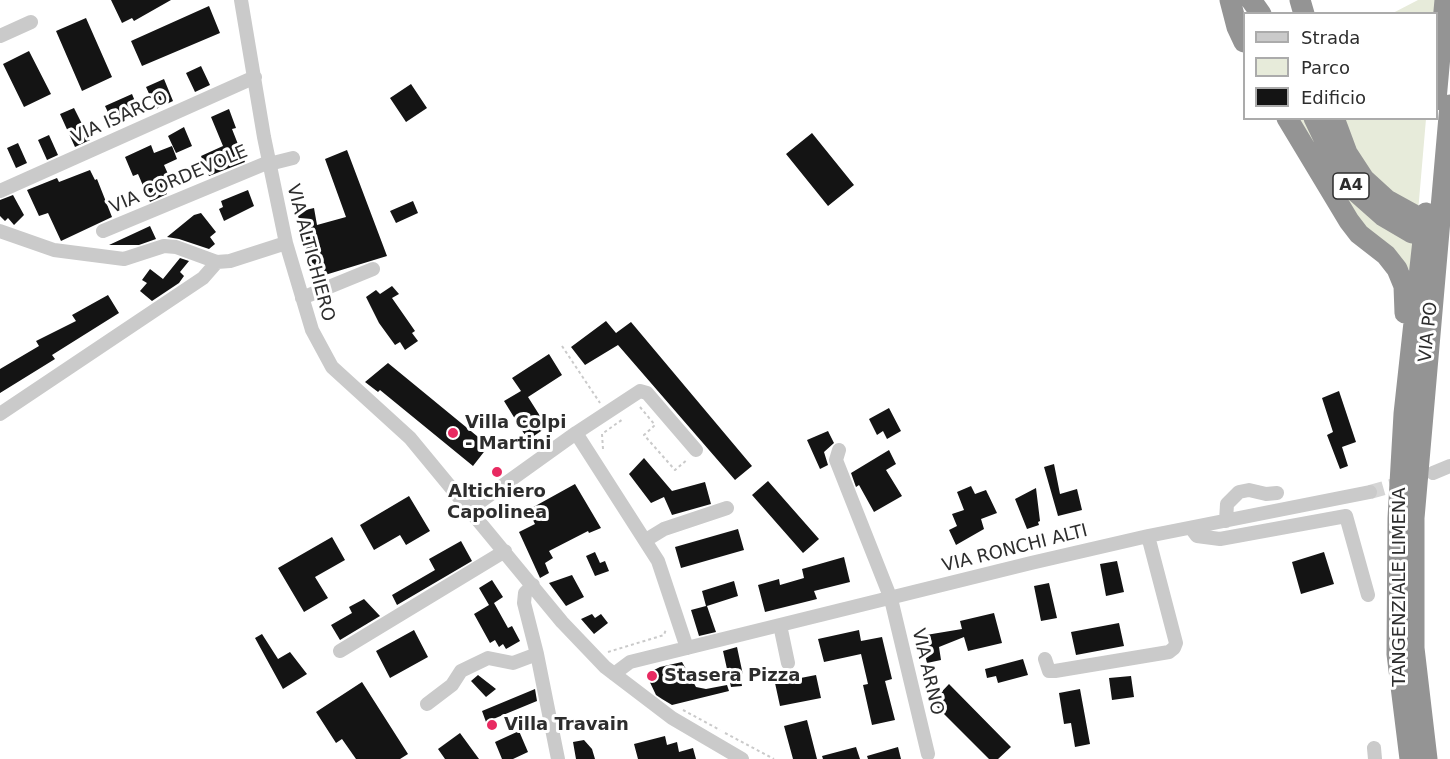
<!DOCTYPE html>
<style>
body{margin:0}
#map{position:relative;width:1450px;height:759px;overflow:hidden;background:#fff;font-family:"DejaVu Sans",sans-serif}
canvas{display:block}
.legend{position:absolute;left:1243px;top:12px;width:195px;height:108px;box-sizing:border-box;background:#fff;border:2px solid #ababab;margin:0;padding:8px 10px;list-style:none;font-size:18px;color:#2d2d2d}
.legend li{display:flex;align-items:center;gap:12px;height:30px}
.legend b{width:30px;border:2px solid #ababab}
</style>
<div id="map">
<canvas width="1450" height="759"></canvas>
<ul class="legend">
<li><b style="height:8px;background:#cacaca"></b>Strada</li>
<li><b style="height:16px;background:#e7ebda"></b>Parco</li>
<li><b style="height:16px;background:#141414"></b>Edificio</li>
</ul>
</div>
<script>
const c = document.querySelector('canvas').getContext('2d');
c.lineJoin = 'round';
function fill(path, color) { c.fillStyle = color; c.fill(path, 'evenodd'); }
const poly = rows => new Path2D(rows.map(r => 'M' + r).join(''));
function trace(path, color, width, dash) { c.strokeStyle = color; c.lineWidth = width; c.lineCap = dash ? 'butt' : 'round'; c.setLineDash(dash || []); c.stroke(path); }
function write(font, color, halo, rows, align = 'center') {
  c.font = font + ' "DejaVu Sans",sans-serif'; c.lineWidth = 6; c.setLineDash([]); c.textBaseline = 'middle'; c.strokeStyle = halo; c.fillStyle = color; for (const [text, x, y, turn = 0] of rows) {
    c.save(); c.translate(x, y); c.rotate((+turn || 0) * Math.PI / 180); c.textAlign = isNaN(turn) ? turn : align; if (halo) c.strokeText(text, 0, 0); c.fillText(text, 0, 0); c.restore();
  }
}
const green = poly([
 [1418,0,1435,0,1434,13,1391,14],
 [1293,119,1306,119,1413,243,1410,270,1374,242],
 [1341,119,1426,119,1418,212,1365,169]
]);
const building = poly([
 [111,0,171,0,134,21,132,18,122,23],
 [209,6,220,33,142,66,131,41],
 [86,18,112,77,82,91,56,31],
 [29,51,51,94,24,107,3,64],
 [201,66,210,85,195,92,186,73],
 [164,79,173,101,156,109,146,87],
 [411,84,427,108,406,122,390,98],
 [132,94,139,111,114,125,105,106],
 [74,108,90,140,75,147,60,114],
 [229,109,236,128,232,129,245,162,209,176,201,156,223,146,211,117],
 [184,127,192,146,176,153,168,136],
 [812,133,854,185,828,206,786,154],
 [49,135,58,155,47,160,38,140],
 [18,143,27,163,16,168,7,148],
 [151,145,154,153,172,146,177,159,164,165,172,183,164,187,167,194,150,202,138,174,133,176,125,157],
 [347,150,387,256,325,275,323,267,312,270,297,212,314,208,317,225,346,217,325,159],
 [90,170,95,180,97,179,112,217,61,241,48,213,39,216,27,190,57,178,59,182],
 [248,190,254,206,224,221,219,209,223,207,221,201],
 [13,195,24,215,14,225,8,218,5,221,0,216,0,200],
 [413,201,418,213,396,223,390,211],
 [201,213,216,232,210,237,215,244,209,249,179,239,167,237,194,215],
 [150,226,156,239,139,245,109,245],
 [180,258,189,261,180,272,184,276,179,283,152,301,140,291,147,283,142,280,150,269,163,279],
 [392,286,399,294,392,298,415,331,412,333,418,341,405,350,400,342,395,345,379,323,366,297,376,290,380,294],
 [108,295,119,313,52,355,55,359,0,393,0,369,39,346,36,341,76,321,72,315],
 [606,321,616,333,631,322,752,466,735,480,618,345,585,365,571,347],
 [549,354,562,375,528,397,547,427,528,440,504,401,521,391,512,378],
 [388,363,483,441,480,443,487,448,473,466,380,390,378,392,365,382],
 [1339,391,1356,442,1342,447,1348,466,1340,469,1327,435,1333,432,1322,398],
 [889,408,901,431,887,439,883,431,877,435,869,419],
 [828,431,834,443,824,452,828,465,820,469,807,440],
 [889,450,896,464,886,470,902,496,874,512,859,485,856,487,851,473],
 [644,458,672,491,705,482,711,504,672,515,664,497,651,503,629,474],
 [1054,464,1060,494,1077,489,1082,510,1058,516,1044,467],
 [768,481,819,539,803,553,752,495],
 [575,484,601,528,589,533,588,531,549,551,553,558,545,563,549,573,540,578,519,532,535,524,528,510],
 [971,486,975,494,986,490,997,513,981,519,984,529,956,545,949,530,957,526,952,514,964,510,957,492],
 [1036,488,1040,521,1038,522,1039,525,1027,529,1015,499],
 [409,496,430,531,406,545,400,535,374,550,360,525],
 [738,529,744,550,681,568,675,547],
 [332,537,345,560,315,577,328,598,304,612,278,568],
 [461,541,472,561,397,605,392,595,435,570,429,559],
 [595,552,600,563,605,561,609,571,595,576,586,556],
 [1324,552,1334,584,1301,594,1292,562],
 [844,557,850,582,814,591,817,599,765,612,758,585,779,579,780,585,804,578,802,569],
 [1117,561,1124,592,1106,596,1100,564],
 [572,575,584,597,566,606,549,583],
 [492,580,503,597,494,603,508,628,512,626,520,641,506,649,503,644,499,647,495,640,490,643,474,614,489,605,479,588],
 [734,581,738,596,707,606,716,632,699,636,691,610,706,606,702,591],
 [1049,583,1057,618,1041,621,1034,586],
 [364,599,380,616,340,640,331,625,352,613,349,607],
 [994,613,1002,643,968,651,964,637,939,647,941,660,927,663,920,636,962,629,960,621],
 [592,614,595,618,601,614,608,623,594,634,581,619],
 [1119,623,1124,646,1076,655,1071,632],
 [414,630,428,657,390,678,376,651],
 [859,630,861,641,882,637,892,679,885,681,895,720,872,725,863,685,868,684,861,654,824,662,818,639],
 [262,634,278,659,290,652,307,674,283,689,255,638],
 [737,647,743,675,740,675,742,686,731,687,723,651],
 [1023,659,1028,675,998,683,996,676,987,678,985,669],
 [682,662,696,687,706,689,727,685,729,691,672,705,662,699,656,695,646,674,660,667],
 [478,675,496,689,486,697,471,681],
 [816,675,821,698,780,706,775,683],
 [1131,676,1134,697,1112,700,1109,678],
 [362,682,408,754,400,759,356,759,342,739,336,743,316,712],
 [949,684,1011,747,998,759,989,759,932,702],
 [535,689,537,701,486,722,482,711],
 [1080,689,1090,744,1075,747,1071,723,1064,724,1059,693],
 [807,720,817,759,793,759,784,726],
 [519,731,528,752,513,759,502,759,495,742],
 [460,733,479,759,445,759,438,749],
 [665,736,667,745,677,742,679,752,693,748,696,759,638,759,634,744],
 [584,740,592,749,595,759,576,759,573,742],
 [856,747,860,759,823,759,822,756],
 [898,747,901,759,868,759,867,756]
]);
const minorTunnel = poly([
 [1370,492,1405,482]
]);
const path = poly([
 [562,346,600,403],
 [640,407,655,425,644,435,675,470,688,459],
 [603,449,602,434,623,419],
 [608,652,664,635,666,629],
 [683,710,720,730],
 [725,733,774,759]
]);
const minor = poly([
 [241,0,264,137,286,243,312,330,332,367,410,438,562,622,605,667,672,718,742,759],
 [0,36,31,22],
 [269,164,293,158],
 [0,191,255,77],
 [0,231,54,250,124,259,164,246,176,247,217,262,230,261,286,243],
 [103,231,269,162],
 [302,298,373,269],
 [0,414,203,278,217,262],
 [576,433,658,561,687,648],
 [839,450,836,460,891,599,928,754],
 [1433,473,1450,466],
 [470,509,576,433,640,391,647,393,696,450],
 [1226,521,1227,504,1239,492,1249,490,1266,494,1277,493],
 [1191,528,1197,536,1220,539,1346,516,1368,595],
 [646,540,664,529,727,508],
 [533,585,525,593,524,603,537,654,558,759],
 [780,625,788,663],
 [340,651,505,551],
 [1045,659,1049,671,1055,671,1169,652,1174,648,1176,643,1148,536],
 [614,674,630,662,1031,563,1148,536,1370,492],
 [427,704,452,685,461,671,488,658,513,663,537,654],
 [1374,748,1375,759]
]);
const highway = poly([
 [1230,0,1237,27,1244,42],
 [1251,0,1261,14],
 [1300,0,1304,14],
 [1436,100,1445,0],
 [1287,118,1349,221,1359,234,1386,255,1397,269,1404,286,1405,313],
 [1314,118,1336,164,1357,193,1383,216,1412,233],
 [1334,118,1347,153,1364,179,1387,200,1416,216],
 [1410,759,1397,654,1398,518,1404,414,1426,213],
 [1427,759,1414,648,1414,518,1450,105]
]);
const markers = [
 [453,433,6,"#e82a61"],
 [497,472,6,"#e82a61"],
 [652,676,6,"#e82a61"],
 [492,725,6,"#e82a61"]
];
const shields = [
 [1351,186,36]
];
const shieldNames = [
 ["A4",1351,186]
];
const streetNames = [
 ["VIA ISARCO",120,118,-24],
 ["VIA CORDEVOLE",179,180,-23],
 ["VIA ALTICHIERO",310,253,75],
 ["VIA PO",1429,332,-84],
 ["VIA RONCHI ALTI",1015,549,-14],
 ["TANGENZIALE LIMENA",1400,587,-90],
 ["VIA ARNO",927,672,77]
];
const poiNames = [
 ["Villa Colpi",465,423],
 ["- Martini",465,444],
 ["Altichiero",497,492,"center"],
 ["Capolinea",497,513,"center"],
 ["Stasera Pizza",664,676],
 ["Villa Travain",504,725]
];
fill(green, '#e7ebda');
fill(building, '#141414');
trace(minorTunnel, '#d5d5d5', 14, [14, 7]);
trace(path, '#cacaca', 2, [3, 3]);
trace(minor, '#cacaca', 14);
trace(highway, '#949494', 21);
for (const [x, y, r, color] of markers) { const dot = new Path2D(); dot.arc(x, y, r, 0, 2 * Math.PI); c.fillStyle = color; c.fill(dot); trace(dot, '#fff', 2); }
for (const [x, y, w] of shields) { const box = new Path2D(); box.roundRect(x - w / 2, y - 13, w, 26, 4.5); c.fillStyle = '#fff'; c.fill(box); trace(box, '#2d2d2d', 1.5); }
write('bold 16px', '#2d2d2d', null, shieldNames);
write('18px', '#2d2d2d', '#fff', streetNames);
write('bold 18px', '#2d2d2d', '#fff', poiNames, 'left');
</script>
